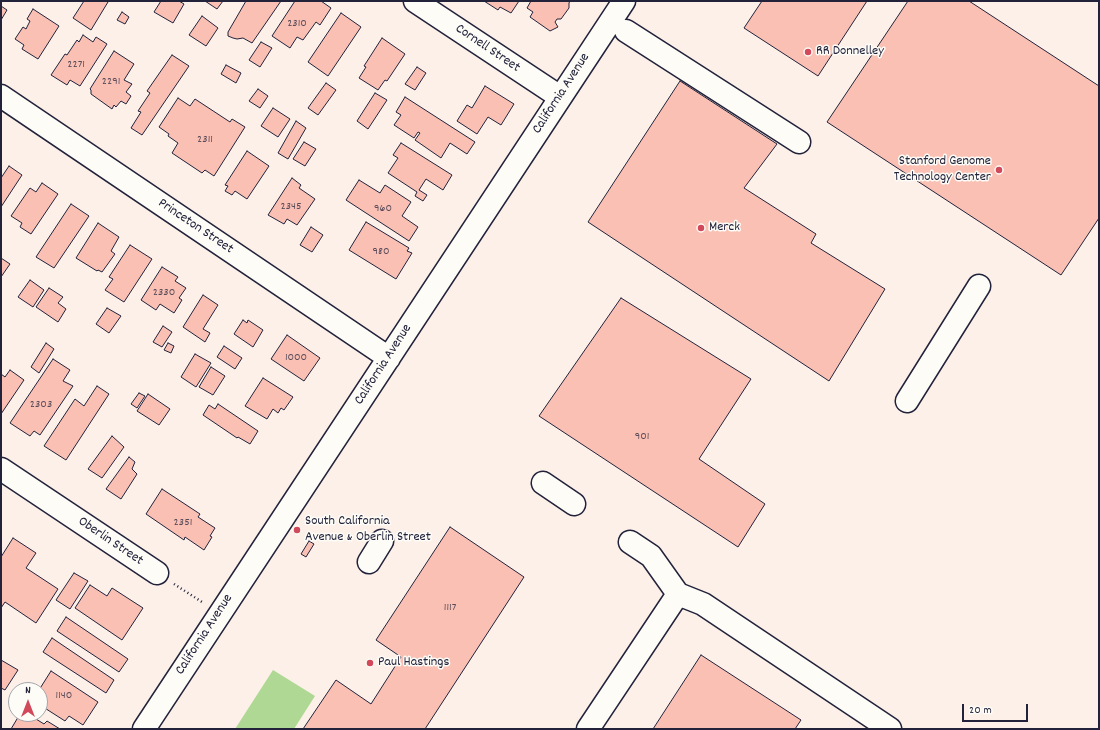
<!DOCTYPE html>
<style>
body{margin:0}
#map{position:relative;width:1100px;height:730px;overflow:hidden;background:#fcf0e9;font-family:Dekko,sans-serif}
canvas{display:block}
.frame{position:absolute;inset:0;border:2px solid #22223b;pointer-events:none}
.north{position:absolute;left:8px;top:682px;width:40px;height:40px;box-sizing:border-box;background:#fdfcf7;border:1px solid #a5a5ac;border-radius:50%;rotate:0deg;font-size:11px;font-weight:700;line-height:16px;text-align:center;color:#22223b}
.north::after{content:'';display:block;margin:auto;width:14px;height:18px;background:#d1495b;clip-path:polygon(50% 0,100% 100%,50% 72%,0 100%)}
.scale{position:absolute;left:962px;top:704px;width:66px;height:18px;box-sizing:border-box;border:2px solid #22223b;border-top:0;padding-left:5px;font-size:12px;line-height:14px;white-space:nowrap;color:#22223b;-webkit-text-stroke:3px #fdfcf7;paint-order:stroke}
</style>
<div id="map">
<canvas width="1100" height="730"></canvas>
<div class="frame"></div>
<div class="north">N</div>
<div class="scale">20 m</div>
</div>
<script>
const c = document.querySelector('canvas').getContext('2d');
c.lineJoin = 'round';
function fill(path, color) { c.fillStyle = color; c.fill(path, 'evenodd'); }
const poly = rows => new Path2D(rows.map(r => 'M' + r).join(''));
function trace(path, color, width, dash) { c.strokeStyle = color; c.lineWidth = width; c.lineCap = dash ? 'butt' : 'round'; c.setLineDash(dash || []); c.stroke(path); }
function write(font, color, halo, rows, align = 'center') {
  c.font = font + ' Dekko,sans-serif'; c.lineWidth = 3; c.setLineDash([]); c.textBaseline = 'middle'; c.strokeStyle = halo; c.fillStyle = color; for (const [text, x, y, turn = 0] of rows) {
    c.save(); c.translate(x, y); c.rotate((+turn || 0) * Math.PI / 180); c.textAlign = isNaN(turn) ? turn : align; if (halo) c.strokeText(text, 0, 0); c.fillText(text, 0, 0); c.restore();
  }
}
const green = poly([
 [273,670,315,696,294,729,235,729]
]);
const building = poly([
 [84,1,106,1,108,2,91,30,73,18,84,1],
 [161,1,179,1,184,4,173,23,154,12,161,1],
 [205,1,223,1,217,9,205,1],
 [246,1,281,1,252,43,243,38,237,39,233,38,228,36,228,32,246,1],
 [295,1,321,1,331,8,320,25,316,22,303,40,297,37,290,48,272,36,295,1],
 [484,1,519,1,511,13,500,7,498,10,484,1],
 [531,1,570,1,569,3,569,8,561,19,557,19,555,22,558,27,550,31,530,17,533,12,527,8,531,1],
 [762,1,867,1,818,76,744,28,762,1],
 [908,1,969,1,1099,86,1099,218,1061,275,827,122,908,1],
 [1,6,7,10,1,20,1,6],
 [33,9,59,26,38,59,22,49,24,45,15,39,23,27,26,29,30,21,27,19,33,9],
 [122,12,129,17,125,24,117,20,122,12],
 [341,13,361,27,328,76,308,62,341,13],
 [202,16,218,28,206,46,189,35,202,16],
 [83,35,93,42,96,37,107,44,80,86,70,80,67,85,51,75,65,54,67,55,77,40,79,42,83,35],
 [382,38,405,54,387,81,385,80,378,90,359,78,366,67,364,66,382,38],
 [261,42,272,48,260,67,249,60,261,42],
 [114,51,134,64,124,80,132,84,126,92,131,96,126,104,121,101,116,107,114,105,112,109,91,94,91,90,90,89,114,51],
 [172,55,189,66,142,135,131,128,141,112,138,111,150,93,147,91,172,55],
 [226,65,241,73,236,83,221,74,226,65],
 [417,67,426,73,415,90,405,84,417,67],
 [680,81,777,144,744,188,816,234,811,243,885,289,829,381,588,222,680,81],
 [326,83,336,90,318,115,308,108,326,83],
 [485,86,514,104,501,125,488,117,477,134,457,121,467,105,472,108,485,86],
 [258,89,268,96,260,108,249,101,258,89],
 [375,93,387,100,368,129,357,121,375,93],
 [405,97,475,142,467,154,450,143,441,158,415,140,420,133,418,132,414,138,394,125,401,115,396,112,405,97],
 [178,98,190,106,195,99,230,122,232,119,245,127,214,176,205,170,202,173,172,153,178,143,168,136,169,134,159,127,178,98],
 [273,108,290,119,278,137,261,126,273,108],
 [296,121,306,128,288,159,278,153,296,121],
 [304,142,316,149,305,166,293,159,304,142],
 [401,143,452,175,443,190,426,179,419,190,427,195,423,201,415,196,417,192,388,173,398,158,393,155,401,143],
 [247,151,269,166,247,199,235,191,232,195,225,191,228,186,225,185,247,151],
 [9,166,22,175,1,207,1,178,9,166],
 [292,178,301,185,299,188,315,199,297,225,287,219,284,224,268,215,292,178],
 [359,180,380,193,385,185,411,202,402,216,418,227,409,241,346,200,359,180],
 [42,183,58,194,31,234,20,227,22,223,11,216,30,188,36,192,42,183],
 [71,204,89,216,54,268,36,257,71,204],
 [366,222,409,248,407,251,412,253,396,279,349,250,366,222],
 [98,223,119,237,111,251,115,254,102,272,98,270,97,271,76,258,98,223],
 [311,227,323,235,312,252,300,245,311,227],
 [130,245,152,259,124,302,105,290,113,279,109,277,130,245],
 [1,258,10,264,1,277,1,258],
 [162,267,178,277,175,281,186,288,179,298,182,300,174,313,160,304,156,310,141,300,162,267],
 [30,280,44,290,33,307,18,297,30,280],
 [49,288,63,297,58,303,66,309,58,322,36,307,49,288],
 [203,295,218,305,203,329,210,333,205,342,183,327,203,295],
 [621,298,751,379,699,459,765,504,738,547,539,416,621,298],
 [107,308,121,316,109,333,96,324,107,308],
 [243,320,247,323,248,320,263,330,253,347,234,334,243,320],
 [163,326,172,332,162,347,153,342,163,326],
 [287,335,320,358,304,381,271,359,287,335],
 [46,343,54,349,39,373,31,367,46,343],
 [168,343,174,346,171,353,164,350,168,343],
 [224,346,242,358,235,369,217,357,224,346],
 [195,354,211,363,196,387,181,377,195,354],
 [53,359,70,370,63,381,73,386,40,435,34,431,30,436,10,423,53,359],
 [211,367,225,376,213,395,199,387,211,367],
 [10,370,24,380,1,414,1,374,5,377,10,370],
 [263,378,293,397,284,410,281,408,278,413,273,409,267,419,245,406,263,378],
 [97,386,109,394,66,460,44,446,75,399,84,406,97,386],
 [139,393,145,396,137,408,131,404,139,393],
 [148,394,170,409,159,425,137,411,148,394],
 [218,404,258,431,250,444,238,437,237,438,203,415,209,405,215,409,218,404],
 [112,436,124,447,102,478,88,469,112,436],
 [129,457,135,462,132,469,137,474,121,499,106,489,129,457],
 [162,489,200,514,198,517,215,528,210,536,212,537,204,550,185,537,184,540,146,514,162,489],
 [450,527,524,577,425,729,303,729,336,680,371,704,401,657,376,640,450,527],
 [13,538,36,553,26,568,58,589,36,623,5,602,1,608,1,557,13,538],
 [309,541,314,544,306,557,301,554,309,541],
 [74,573,88,581,70,609,56,600,74,573],
 [90,585,107,596,112,588,143,608,122,640,75,608,90,585],
 [66,617,128,659,119,672,57,631,66,617],
 [52,638,114,680,106,693,43,652,52,638],
 [701,655,801,720,795,729,653,729,701,655],
 [1,660,18,670,5,690,1,688,1,660],
 [51,671,98,702,83,725,69,716,65,721,40,705,40,690,39,690,51,671],
 [20,714,28,714,44,724,47,721,60,729,11,729,20,714]
]);
const path = poly([
 [174,584,202,602]
]);
const minor = poly([
 [415,1,560,97],
 [626,31,799,142],
 [1,96,389,358],
 [907,401,979,286],
 [1,469,157,573],
 [543,483,574,504],
 [630,542,651,556,678,594,703,604,890,729],
 [369,562,382,541],
 [144,729,624,1],
 [588,729,678,594]
]);
const markers = [
 [808,52,4,"#d1495b"],
 [999,170,4,"#d1495b"],
 [701,228,4,"#d1495b"],
 [297,530,4,"#d1495b"],
 [370,663,4,"#d1495b"]
];
const numberNames = [
 ["2310",297,24],
 ["2271",76,65],
 ["2291",111,82],
 ["2311",205,140],
 ["2345",291,207],
 ["960",383,209],
 ["980",381,252],
 ["2330",164,293],
 ["1000",296,358],
 ["2303",41,405],
 ["901",642,437],
 ["2351",183,523],
 ["1117",450,608],
 ["1140",64,696]
];
const streetNames = [
 ["Cornell Street",487,49,34],
 ["California Avenue",562,94,-57],
 ["Princeton Street",195,227,34],
 ["California Avenue",384,365,-57],
 ["Oberlin Street",110,542,34],
 ["California Avenue",205,635,-57]
];
const poiNames = [
 ["RR Donnelley",816,52],
 ["Stanford Genome",991,162,"right"],
 ["Technology Center",991,178,"right"],
 ["Merck",709,228],
 ["South California",305,522],
 ["Avenue & Oberlin Street",305,538],
 ["Paul Hastings",378,663]
];
fill(green, '#afd894');
fill(building, '#fac0b3');
trace(building, '#22223b', 1);
trace(minor, '#22223b', 25);
trace(path, '#22223b', 2.5, [1, 3]);
trace(minor, '#fdfcf7', 22);
for (const [x, y, r, color] of markers) { const dot = new Path2D(); dot.arc(x, y, r, 0, 2 * Math.PI); c.fillStyle = color; c.fill(dot); trace(dot, '#fdfcf7', 1.5); }
write('12px', '#584a59', null, numberNames);
write('14px', '#22223b', '#fdfcf7', streetNames);
write('14px', '#22223b', '#fdfcf7', poiNames, 'left');
</script>
